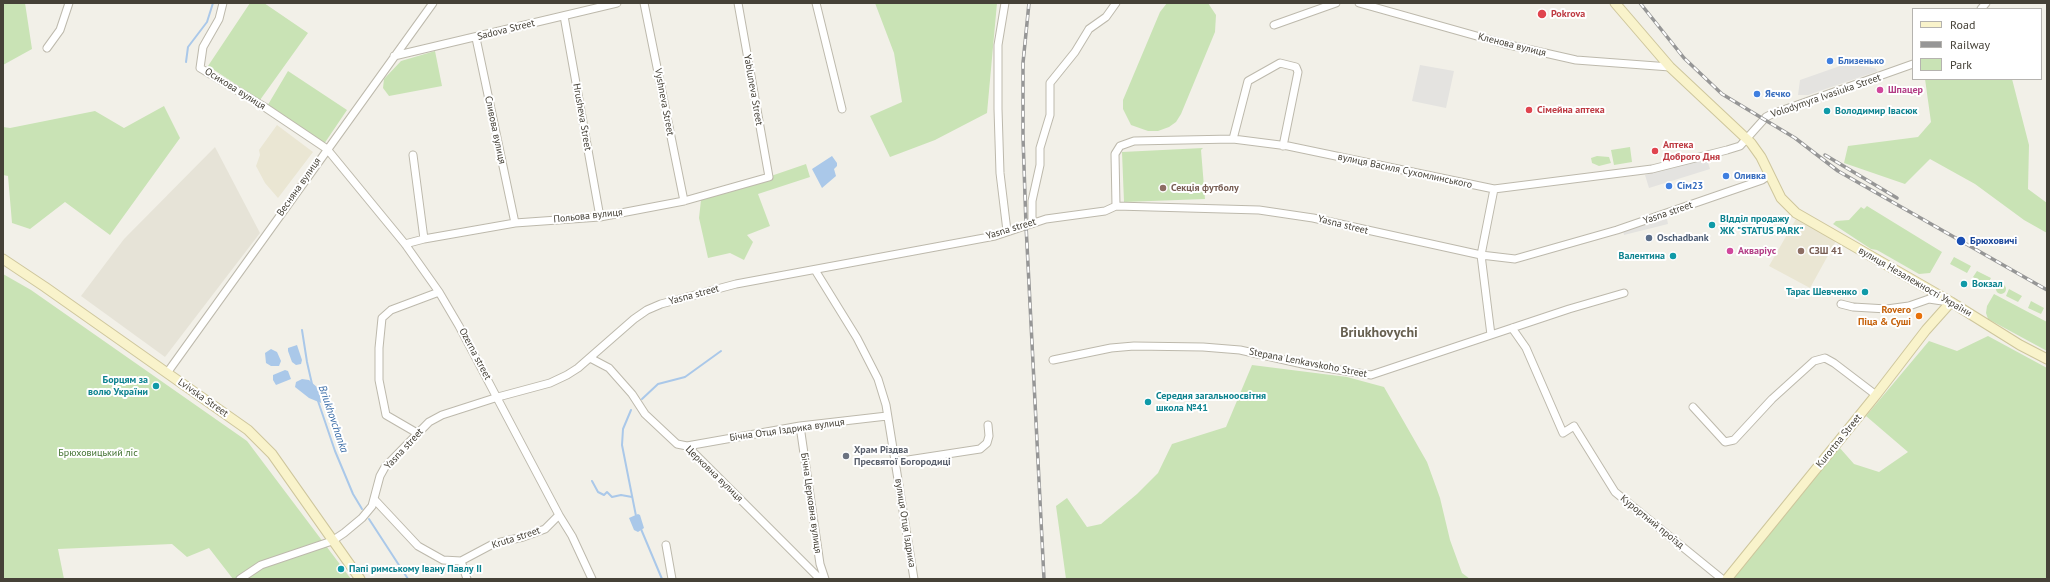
<!DOCTYPE html>
<meta charset="utf-8">
<style>
body{margin:0}
#map{position:relative;width:2050px;height:582px;overflow:hidden;background:#f2f0e8;font-family:"PT Sans",sans-serif}
canvas{display:block}
.frame{position:absolute;inset:0;border:4px solid #454137;pointer-events:none}
.legend{position:absolute;left:1912px;top:8px;width:130px;height:72px;box-sizing:border-box;background:#fff;border:1px solid #b5b3af;margin:0;padding:5px 7px;list-style:none;font-size:12px;color:#454137}
.legend li{display:flex;align-items:center;gap:8px;height:20px}
.legend b{width:20px;border:1px solid #b5b3af}
</style>
<div id="map">
<canvas width="2050" height="582"></canvas>
<div class="frame"></div>
<ul class="legend">
<li><b style="height:5px;background:#f9f3cb"></b>Road</li>
<li><b style="height:5px;background:#969696"></b>Railway</li>
<li><b style="height:11px;background:#c9e3b5"></b>Park</li>
</ul>
</div>
<script>
const c = document.querySelector('canvas').getContext('2d');
c.lineJoin = 'round';
function fill(path, color) { c.fillStyle = color; c.fill(path, 'evenodd'); }
const poly = rows => new Path2D(rows.map(r => 'M' + r).join(''));
function trace(path, color, width, dash) { c.strokeStyle = color; c.lineWidth = width; c.lineCap = dash ? 'butt' : 'round'; c.setLineDash(dash || []); c.stroke(path); }
function write(font, color, halo, rows, align = 'center') {
  c.font = font + ' "PT Sans",sans-serif'; c.lineWidth = 4; c.setLineDash([]); c.textBaseline = 'middle'; c.strokeStyle = halo; c.fillStyle = color; for (const [text, x, y, turn = 0] of rows) {
    c.save(); c.translate(x, y); c.rotate((+turn || 0) * Math.PI / 180); c.textAlign = isNaN(turn) ? turn : align; if (halo) c.strokeText(text, 0, 0); c.fillText(text, 0, 0); c.restore();
  }
}
const residential = poly([
 [215,147,260,233,165,357,81,296,124,239]
]);
const education = poly([
 [277,125,313,152,278,198,265,183,256,166,260,155,259,150],
 [1796,219,1836,241,1810,288,1769,266]
]);
const green = poly([
 [3,3,25,3,32,49,3,65],
 [250,3,264,3,308,33,260,100,208,66],
 [875,3,997,3,987,113,935,140,890,157,870,116,902,102,894,53],
 [1167,3,1208,3,1216,15,1215,32,1181,114,1176,122,1169,127,1158,131,1148,131,1131,125,1123,109,1123,100,1160,12],
 [435,51,442,86,389,96,383,88,384,79,401,61],
 [288,71,347,110,324,144,266,108],
 [1925,79,2012,79,2029,145,2028,189,2047,203,2047,233,2024,220,1975,184,1930,159,1905,184,1844,163,1848,146,1918,137,1931,122],
 [164,106,180,138,110,235,65,202,30,229,12,223,8,176,3,175,3,127,10,128,95,111,124,128],
 [1630,147,1632,162,1614,165,1611,150],
 [1203,148,1201,150,1205,199,1124,202,1122,152],
 [1597,156,1609,157,1611,163,1599,166,1592,163,1591,158],
 [806,164,810,177,758,194,770,226,747,235,753,242,744,260,730,253,708,258,699,218,701,200],
 [1867,206,1942,252,1930,273,1919,274,1877,250,1871,249,1833,224,1836,221,1849,220,1861,207,1864,209],
 [1954,257,1971,266,1967,273,1950,264],
 [1977,271,1991,278,1987,285,1973,277],
 [3,274,31,290,247,441,351,579,233,579,209,548,187,557,172,544,58,549,64,579,3,579],
 '1996 289a5 5 0 1 1 10 0a5 5 0 1 1-10 0Z',
 [2009,289,2022,296,2018,302,2006,296],
 [1994,294,2047,322,2047,351,1988,319,1986,313,1987,306],
 [2031,301,2044,308,2041,314,2028,308],
 [1988,336,2047,368,2047,579,1732,579,1839,447,1854,464,1879,472,1908,452,1866,416,1929,341,1957,351],
 [1252,365,1347,377,1384,387,1427,462,1440,498,1450,540,1462,573,1470,579,1066,579,1056,506,1067,498,1087,527,1101,524,1137,494,1158,473,1172,444,1226,427]
]);
const parking = poly([
 [1857,60,1861,66,1875,68,1878,71,1808,95,1798,95,1800,80],
 [1420,65,1454,71,1446,108,1412,101],
 [1706,156,1710,169,1649,188,1645,175],
 [1667,219,1668,224,1624,235,1623,230]
]);
const water = poly([
 [832,156,837,163,837,166,834,169,836,176,822,188,812,169],
 [297,345,302,360,301,364,296,365,292,362,288,351,288,348],
 [271,349,277,352,281,361,279,366,271,366,266,363,265,353],
 [285,370,288,371,291,379,276,385,273,380,273,375],
 [302,379,309,380,319,389,321,403,309,398,295,387,296,382],
 [638,514,640,515,644,528,638,532,634,530,629,518]
]);
const stream = poly([
 [186,62,188,47,207,22,213,3],
 [302,330,307,362,312,384],
 [642,399,658,384,685,377,721,351],
 [318,401,335,451,353,494,362,509],
 [631,410,623,429,622,445,636,516],
 [592,481,598,492,604,495,607,492,612,497,621,495,632,497],
 [369,519,408,579],
 [641,529,662,579]
]);
const minor = poly([
 [223,3,219,19,203,47,200,68,263,106,327,149,405,244,439,292,459,326,559,515,572,536,592,579],
 [644,3,684,201],
 [816,3,842,109],
 [1005,3,998,45,998,109,1000,173,1007,231],
 [1359,3,1505,44,1576,60,1670,67],
 [1981,9,1986,3],
 [564,16,600,217],
 [1274,25,1336,3],
 [476,38,515,223],
 [47,48,60,30,69,3],
 [394,56,617,3],
 [1233,139,1248,81,1280,63,1296,67,1298,72,1283,146],
 [413,155,424,239],
 [1116,206,1115,154,1120,146,1134,141,1233,139,1288,146,1494,189,1652,169,1727,150,1740,146,1766,117,1772,114,1913,64],
 [1032,222,1032,201,1040,165,1040,148,1050,115,1050,83,1075,52,1089,29,1106,17,1116,3],
 [405,244,424,239,515,223,600,217,684,201,769,177,738,3],
 [815,270,857,338,878,379,886,405,914,579],
 [1841,304,1853,307,1887,309,1909,306,1929,299,1949,302],
 [1512,328,1526,348,1563,433,1574,426,1615,492,1722,579],
 [1491,335,1481,255,1494,189],
 [590,358,609,368,632,394,645,414,677,444,687,446,820,579],
 [1053,360,1111,348,1134,346,1203,347,1240,350,1307,365,1371,375,1569,309,1624,293],
 [167,373,433,3],
 [1693,407,1725,442,1734,440,1772,399,1814,361,1825,358,1834,363,1876,395],
 [800,426,820,564,825,579],
 [417,433,386,415,379,380,379,348,382,318,391,310,439,292],
 [687,446,800,426,887,416],
 [895,462,980,449,987,443,989,436,988,425],
 [374,499,418,546,443,560,461,561,493,544,523,537,545,529,559,515],
 [666,545,672,579],
 [461,561,467,579],
 [240,579,261,565,332,541,344,533,362,518,372,506,380,476,385,467,429,422,442,415,498,397,550,383,567,375,578,368,634,319,647,310,661,304,736,284,995,236,1046,219,1105,211,1116,206,1259,210,1313,218,1481,255,1515,259,1617,230,1762,180,1769,175]
]);
const secondary = poly([
 [1615,3,1670,67,1751,143,1761,157,1781,198,1796,213,1951,302,2020,345,2047,359],
 [3,259,45,287,248,430,272,454,360,579],
 [1727,579,1876,395,1926,330,1951,302]
]);
const rail = poly([
 [1029,3,1023,63,1023,137,1026,225,1044,579],
 [1640,3,1684,58,1722,94,1795,138,1838,171,2047,290],
 [1825,155,1897,198]
]);
const markers = [
 [1542,14,5,"#e0444e"],
 [1830,61,4,"#3f7fe0"],
 [1880,90,4,"#d1479c"],
 [1757,94,4,"#3f7fe0"],
 [1529,110,4,"#e0444e"],
 [1827,111,4,"#0f9aa8"],
 [1655,151,4,"#e0444e"],
 [1726,176,4,"#3f7fe0"],
 [1669,186,4,"#3f7fe0"],
 [1163,188,4,"#8d6e63"],
 [1712,225,4,"#0f9aa8"],
 [1649,238,4,"#5c6f8a"],
 [1961,241,5,"#1a4fb4"],
 [1730,251,4,"#d1479c"],
 [1801,251,4,"#8d6e63"],
 [1673,256,4,"#0f9aa8"],
 [1964,284,4,"#0f9aa8"],
 [1865,292,4,"#0f9aa8"],
 [1919,316,4,"#e8710a"],
 [156,386,4,"#0f9aa8"],
 [1148,402,4,"#0f9aa8"],
 [846,456,4,"#6b7280"],
 [341,569,4,"#0f9aa8"]
];
const healthNames = [
 ["Pokrova",1551,14],
 ["Сімейна аптека",1537,110],
 ["Аптека",1663,145],
 ["Доброго Дня",1663,157]
];
const streetNames = [
 ["Sadova Street",506,30,-14],
 ["Кленова вулиця",1512,45,14],
 ["Осикова вулиця",235,89,32],
 ["Yabluneva Street",753,90,80],
 ["Volodymyra Ivasiuka Street",1826,96,-19],
 ["Vyshneva Street",664,102,79],
 ["Hrusheva Street",582,117,80],
 ["Сливова вулиця",495,130,78],
 ["вулиця Василя Сухомлинського",1405,171,12],
 ["Весняна вулиця",299,187,-55],
 ["Yasna street",1668,213,-19],
 ["Польова вулиця",588,216,-6],
 ["Yasna street",1343,225,14],
 ["Yasna street",1011,229,-17],
 ["вулиця Незалежності України",1915,282,30],
 ["Yasna street",694,295,-15],
 ["Ozerna street",475,354,62],
 ["Stepana Lenkavskoho Street",1308,363,11],
 ["Lvivska Street",203,398,35],
 ["Бічна Отця Іздрика вулиця",787,430,-8],
 ["Kurortna Street",1839,441,-51],
 ["Yasna street",404,449,-47],
 ["Церковна вулиця",714,474,44],
 ["Бічна Церковна вулиця",811,503,82],
 ["Курортний проїзд",1652,522,39],
 ["вулиця Отця Іздрика",905,523,81],
 ["Kruta street",516,538,-18]
];
const shopNames = [
 ["Близенько",1838,61],
 ["Яєчко",1765,94],
 ["Оливка",1734,176],
 ["Сім23",1677,186]
];
const hotelNames = [
 ["Шпацер",1888,90],
 ["Акваріус",1738,251]
];
const cultureNames = [
 ["Володимир Івасюк",1835,111],
 ["ВІдділ продажу",1720,219],
 ["ЖК \"STATUS PARK\"",1720,231],
 ["Валентина",1665,256,"right"],
 ["Вокзал",1972,284],
 ["Тарас Шевченко",1857,292,"right"],
 ["Борцям за",148,380,"right"],
 ["волю України",148,392,"right"],
 ["Середня загальноосвітня",1156,396],
 ["школа №41",1156,408],
 ["Папі римському Івану Павлу ІІ",349,569]
];
const educationNames = [
 ["Секція футболу",1171,188],
 ["СЗШ 41",1809,251]
];
const serviceNames = [
 ["Oschadbank",1657,238]
];
const transitNames = [
 ["Брюховичі",1970,241]
];
const foodNames = [
 ["Rovero",1911,310],
 ["Піца & Суші",1911,322]
];
const worshipNames = [
 ["Храм Різдва",854,450],
 ["Пресвятої Богородиці",854,462]
];
const parkNames = [
 ["Брюховицький ліс",98,453]
];
const waterNames = [
 ["Briukhovchanka",333,419,71]
];
const districtNames = [
 ["Briukhovychi",1379,333]
];
fill(residential, '#e6e3d7');
fill(education, '#eae6d3');
fill(green, '#c9e3b5');
fill(parking, '#e4e3e0');
fill(water, '#aac8e9');
trace(stream, '#aac8e9', 2);
trace(minor, '#bdb9ac', 9);
trace(secondary, '#cec69c', 11);
trace(minor, '#fff', 7);
trace(secondary, '#f9f3cb', 9);
trace(rail, '#969696', 3.5);
trace(rail, '#fff', 2, [6]);
for (const [x, y, r, color] of markers) { const dot = new Path2D(); dot.arc(x, y, r, 0, 2 * Math.PI); c.fillStyle = color; c.fill(dot); trace(dot, '#fff', 1.5); }
write('bold 10px', '#be3a42', '#fff', healthNames, 'left');
write('10px', '#454137', '#fff', streetNames);
write('bold 10px', '#366cbe', '#fff', shopNames, 'left');
write('bold 10px', '#b23c85', '#fff', hotelNames, 'left');
write('bold 10px', '#0d838f', '#fff', cultureNames, 'left');
write('bold 10px', '#785e54', '#fff', educationNames, 'left');
write('bold 10px', '#4e5e75', '#fff', serviceNames, 'left');
write('bold 10px', '#164399', '#fff', transitNames, 'left');
write('bold 10px', '#c56008', '#fff', foodNames, 'right');
write('bold 10px', '#5b616d', '#fff', worshipNames, 'left');
write('10px', '#417130', '#fff', parkNames);
write('italic 11px', '#3b6da7', '#fff', waterNames);
write('bold 14px', '#676050', '#fff', districtNames);
</script>
